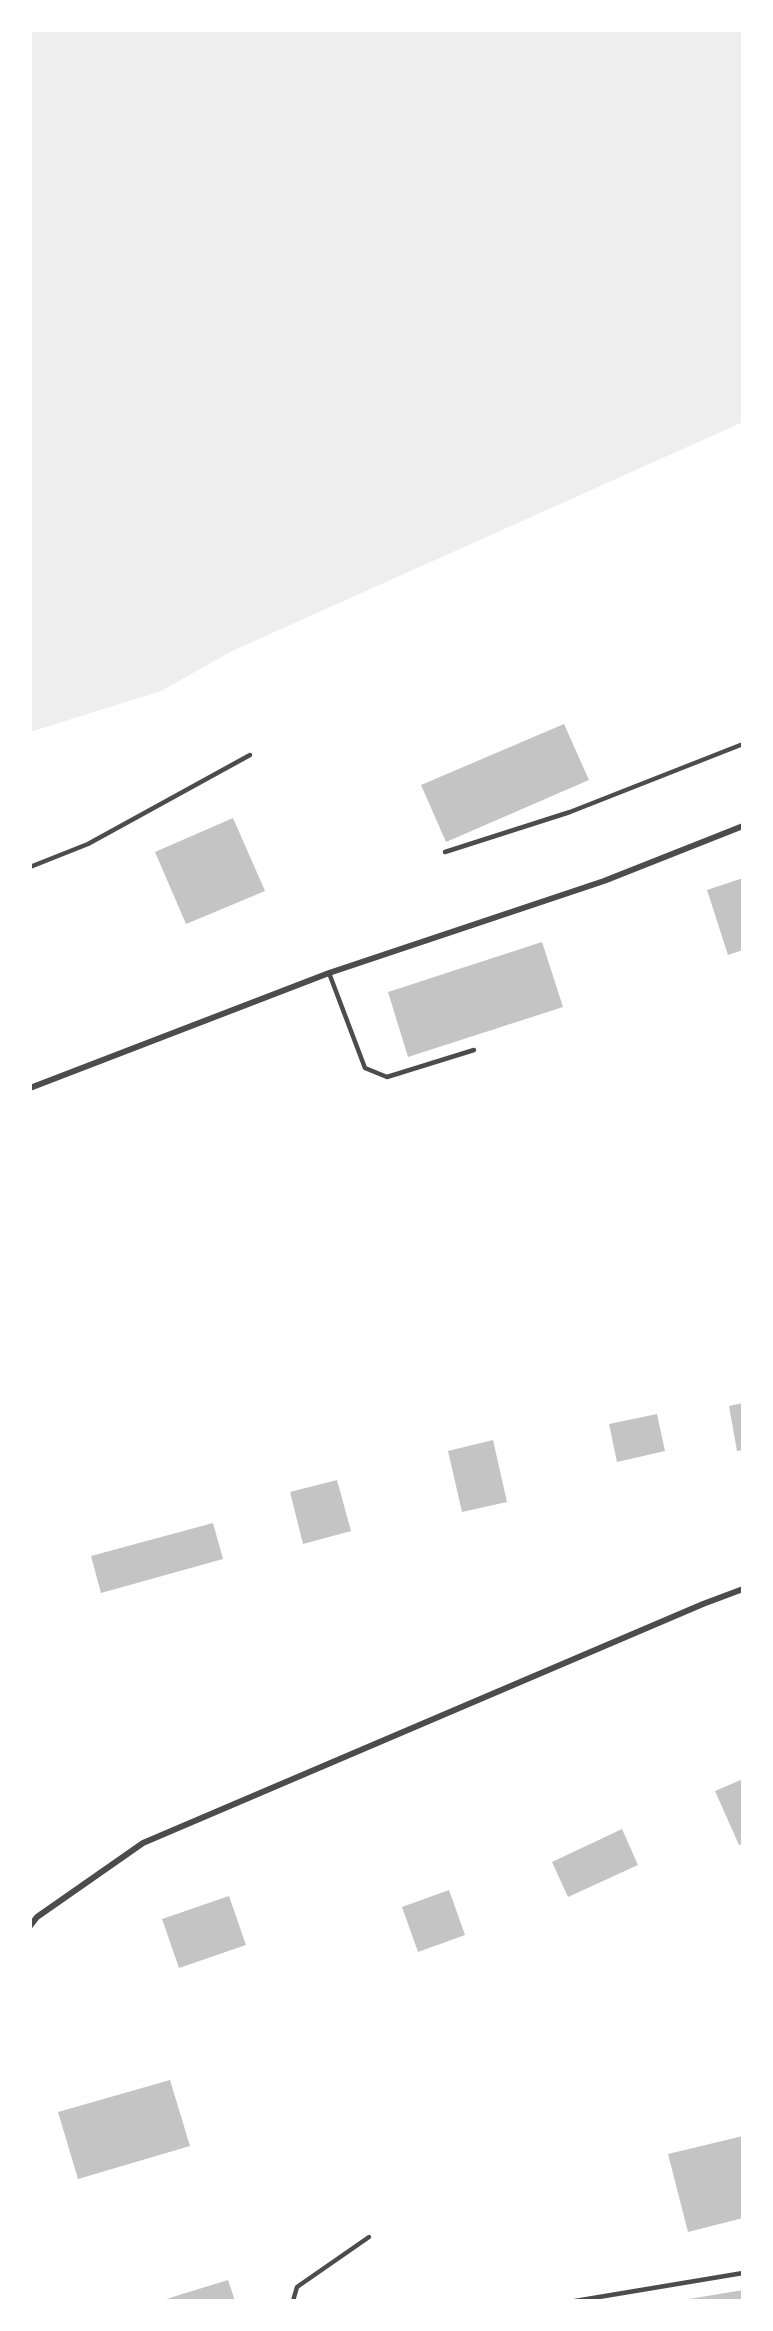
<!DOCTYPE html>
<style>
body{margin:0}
#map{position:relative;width:773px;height:2331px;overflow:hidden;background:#fff;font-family:"Noto Sans",sans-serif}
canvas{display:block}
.frame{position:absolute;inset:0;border:32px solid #fff;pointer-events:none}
</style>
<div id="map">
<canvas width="773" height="2331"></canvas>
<div class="frame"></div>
</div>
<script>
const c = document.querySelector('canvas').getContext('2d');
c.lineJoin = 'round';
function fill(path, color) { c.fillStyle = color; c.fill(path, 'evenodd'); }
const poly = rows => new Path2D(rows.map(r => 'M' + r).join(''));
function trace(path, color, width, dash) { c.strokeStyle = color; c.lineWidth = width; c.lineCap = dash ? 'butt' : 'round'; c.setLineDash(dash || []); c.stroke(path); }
const green = poly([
 [30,30,743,30,743,422,232,651,161,691,30,732]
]);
const building = poly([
 [564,724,589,780,446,842,421,785],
 [233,818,265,891,186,924,155,852],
 [743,878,743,950,728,955,707,890],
 [542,942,563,1007,408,1057,388,992],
 [743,1403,743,1450,737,1451,729,1406],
 [657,1414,665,1451,617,1462,609,1424],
 [493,1440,507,1502,462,1512,448,1451],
 [337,1480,351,1531,303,1544,290,1492],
 [213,1523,223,1559,101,1593,91,1556],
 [743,1779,743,1844,739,1845,715,1791],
 [622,1829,638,1865,568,1897,552,1862],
 [449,1890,465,1935,418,1952,402,1907],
 [229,1896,246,1945,179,1968,162,1919],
 [170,2080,190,2146,78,2179,58,2112],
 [743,2136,743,2218,688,2232,668,2154],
 [228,2280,235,2301,163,2301,163,2300],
 [743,2290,743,2301,683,2301,683,2300]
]);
const service = poly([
 [445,852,570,812,743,744],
 [30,867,88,844,250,755],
 [329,973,365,1068,387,1077,474,1050],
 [293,2301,297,2287,369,2237],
 [575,2301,743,2273]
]);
const minor = poly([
 [30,1088,329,973,604,881,743,826],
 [30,1926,37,1917,143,1843,703,1604,743,1589]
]);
fill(green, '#eee');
fill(building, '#c4c4c4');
trace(service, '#4c4c4c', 4.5);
trace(minor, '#4c4c4c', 6);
</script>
